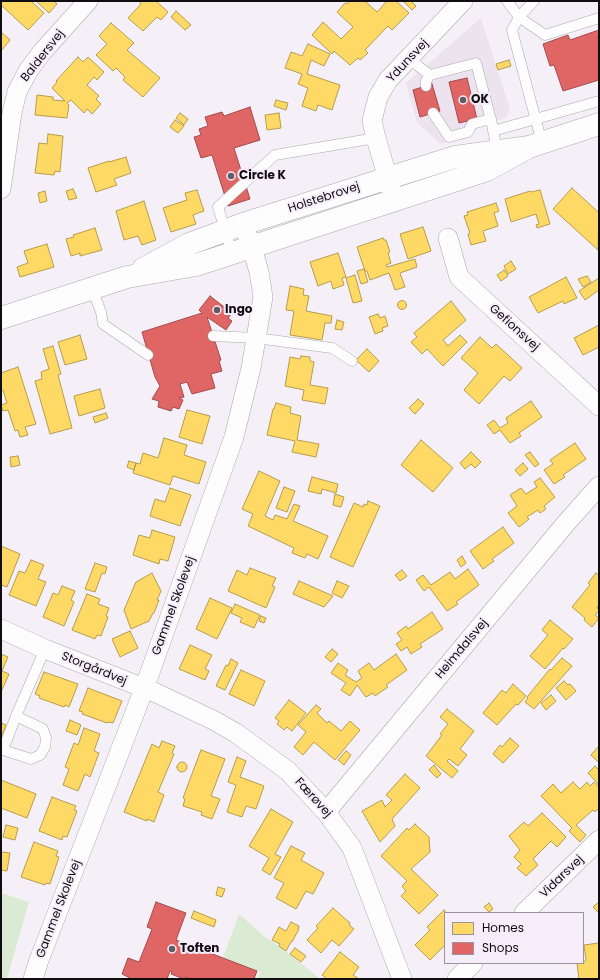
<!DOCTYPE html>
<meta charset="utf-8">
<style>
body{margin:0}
#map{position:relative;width:600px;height:980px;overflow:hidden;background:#f5f0f7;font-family:Poppins,sans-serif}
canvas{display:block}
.frame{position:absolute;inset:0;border:2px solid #100d11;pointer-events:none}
.legend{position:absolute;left:444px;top:912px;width:140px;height:52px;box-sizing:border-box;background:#f6edfa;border:1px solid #9a939d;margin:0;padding:5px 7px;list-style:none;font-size:12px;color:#100d11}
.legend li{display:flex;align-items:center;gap:8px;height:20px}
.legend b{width:20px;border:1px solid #9a939d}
</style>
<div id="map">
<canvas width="600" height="980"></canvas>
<div class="frame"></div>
<ul class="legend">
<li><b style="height:11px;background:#ffd966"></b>Homes</li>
<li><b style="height:11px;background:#e06666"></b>Shops</li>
</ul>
</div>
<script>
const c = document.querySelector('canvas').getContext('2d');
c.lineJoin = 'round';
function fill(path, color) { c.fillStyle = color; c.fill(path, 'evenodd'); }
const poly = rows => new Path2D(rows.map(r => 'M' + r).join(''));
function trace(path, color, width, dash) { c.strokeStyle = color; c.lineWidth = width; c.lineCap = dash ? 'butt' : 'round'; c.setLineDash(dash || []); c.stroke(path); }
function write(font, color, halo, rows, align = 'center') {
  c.font = font + ' Poppins,sans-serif'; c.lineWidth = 4; c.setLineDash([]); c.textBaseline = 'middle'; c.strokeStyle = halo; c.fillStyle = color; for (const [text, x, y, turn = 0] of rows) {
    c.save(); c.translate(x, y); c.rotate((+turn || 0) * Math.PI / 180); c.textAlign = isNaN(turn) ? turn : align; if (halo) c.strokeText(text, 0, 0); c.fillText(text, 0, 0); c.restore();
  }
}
const built = poly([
 [481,18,510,109,506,118,479,125,473,133,441,144,417,123,406,83]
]);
const green = poly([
 [1,893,29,902,7,979,1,979],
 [239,914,265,937,281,947,320,979,257,979,260,972,223,958]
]);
const homes = poly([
 [1,1,31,1,44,13,28,30,1,5,1,1],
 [36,1,53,1,57,4,49,13,36,1],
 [139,1,156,1,168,12,161,20,157,17,143,31,128,18,141,4,139,1],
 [350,1,365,1,377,12,387,1,396,1,409,13,392,30,388,26,365,50,368,53,360,60,358,58,350,65,334,51,332,54,312,35,323,22,341,39,353,27,337,12,345,3,347,4,350,1],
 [403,1,411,1,416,6,412,10,403,1],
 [176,11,191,25,185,30,171,17,176,11],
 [111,23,134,43,127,50,160,78,143,97,123,80,125,77,116,68,113,71,96,55,107,44,99,36,111,23],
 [1,32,10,40,1,51,1,32],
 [308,44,330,54,324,66,311,60,307,74,340,85,332,110,318,105,316,111,302,106,308,88,298,84,302,74,285,68,291,52,302,56,308,44],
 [78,57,83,62,88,57,104,72,97,80,94,77,87,85,99,96,96,99,101,104,92,114,87,109,84,113,71,100,67,103,69,105,67,118,35,115,37,95,53,97,53,100,65,101,52,88,57,82,56,81,78,57],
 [509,60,511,66,498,70,496,64,509,60],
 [276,100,288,103,286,110,274,106,276,100],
 [180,113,188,119,184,125,176,118,180,113],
 [279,113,281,128,267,130,265,115,279,113],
 [175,120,184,126,178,133,170,127,175,120],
 [48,134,63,136,60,172,55,171,54,175,35,173,39,143,47,144,48,134],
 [126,157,131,173,114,179,117,185,96,192,88,168,109,161,109,162,126,157],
 [572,188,599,213,598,250,553,209,572,188],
 [73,189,77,198,69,200,66,191,73,189],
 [197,190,204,211,193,215,196,224,171,232,163,208,187,200,185,193,197,190],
 [540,190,550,224,537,228,536,225,539,224,536,214,511,222,505,199,530,191,531,192,540,190],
 [45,191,47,201,40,203,38,193,45,191],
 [144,201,156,240,142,245,138,236,124,240,116,211,144,201],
 [496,203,499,211,494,213,498,226,483,231,486,241,471,245,468,234,470,233,464,216,468,215,467,212,496,203],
 [423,227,431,251,408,259,400,234,423,227],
 [95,228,102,250,80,256,80,253,71,256,66,239,74,237,73,235,95,228],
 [383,238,384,240,386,240,390,252,388,253,391,263,386,265,387,267,415,259,417,267,400,273,405,287,395,290,389,273,370,280,367,271,365,271,357,247,383,238],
 [47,244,54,267,20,277,17,267,28,263,24,251,47,244],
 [338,253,346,277,342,278,344,285,333,289,331,281,318,286,310,262,338,253],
 [511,261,516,269,508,274,504,266,511,261],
 [364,269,368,282,361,284,357,271,364,269],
 [504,270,508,276,501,281,497,275,504,270],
 [355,275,362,301,353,303,346,278,355,275],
 [587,276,591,282,583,287,578,279,587,276],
 [566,277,577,298,564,304,563,301,538,313,529,297,566,277],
 [599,278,599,290,585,300,579,291,599,278],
 [290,286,304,289,303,295,309,296,306,311,332,316,331,323,325,323,322,340,290,335,294,311,286,310,290,286],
 '397.5 305a4.5 4.5 0 1 1 9 0a4.5 4.5 0 1 1-9 0Z',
 [451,301,466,320,443,340,448,346,460,335,467,342,443,366,427,349,422,354,411,342,417,337,414,333,451,301],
 [378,314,380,318,385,316,388,326,382,328,383,331,375,334,369,317,378,314],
 [337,320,344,322,342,330,335,329,337,320],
 [599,325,599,347,583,355,574,338,599,325],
 [80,335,87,359,65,365,58,342,80,335],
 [480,337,492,348,496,344,522,368,510,381,504,376,479,404,464,390,478,373,461,358,480,337],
 [53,346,61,374,58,375,72,428,50,434,35,381,42,379,41,372,49,369,43,349,53,346],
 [367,349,379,361,369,372,356,360,367,349],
 [301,356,310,357,310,361,314,362,310,385,328,388,325,404,302,400,304,390,285,386,290,357,300,359,301,356],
 [18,367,36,424,25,427,28,435,20,437,18,430,15,431,8,410,3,411,1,405,7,403,3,390,1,390,1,373,18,367],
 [100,389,105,408,79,416,74,396,100,389],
 [418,399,424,404,415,414,409,408,418,399],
 [531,401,542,417,519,433,521,436,510,443,500,430,494,434,487,425,494,420,500,428,508,423,506,418,531,401],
 [276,403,291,407,290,413,301,416,297,440,319,444,316,457,292,452,295,441,267,435,273,409,274,409,276,403],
 [187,410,210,416,202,444,179,437,187,410],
 [106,413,108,418,95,423,93,417,106,413],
 [164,438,187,445,184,455,206,462,199,484,173,476,170,485,133,473,136,463,140,464,143,453,158,458,164,438],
 [421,440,453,468,433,492,401,465,421,440],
 [575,443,586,459,563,475,565,477,554,484,544,470,553,464,550,460,575,443],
 [471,452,481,462,475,468,471,464,465,469,460,463,471,452],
 [530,452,539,464,535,467,525,455,530,452],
 [18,456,20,465,11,467,10,457,18,456],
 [129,461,136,463,134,470,127,467,129,461],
 [523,463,528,469,520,476,515,470,523,463],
 [259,471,280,481,265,516,273,520,275,515,287,519,294,504,300,506,293,521,328,536,318,559,307,554,305,558,292,553,294,548,248,526,253,514,242,509,259,471],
 [312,477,338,484,336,493,322,489,321,494,308,491,312,477],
 [540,478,555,497,544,506,546,509,540,513,538,510,527,517,529,519,519,527,508,513,517,506,510,495,521,488,526,494,537,487,534,482,540,478],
 [284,487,295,491,287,512,276,508,284,487],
 [170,488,191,495,180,526,150,516,155,499,165,502,170,488],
 [335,494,344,497,341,507,333,505,335,494],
 [368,501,380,506,353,567,330,557,354,503,363,507,364,504,367,505,368,501],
 [503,527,514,543,492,559,494,561,483,569,470,551,503,527],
 [152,530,175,537,168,561,160,559,159,564,133,555,139,535,150,538,152,530],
 [1,546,20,554,7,587,1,585,1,546],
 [462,556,466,563,461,567,457,560,462,556],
 [31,560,44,565,38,579,46,582,36,606,9,595,19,571,25,573,31,560],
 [95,563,107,567,105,574,102,573,95,592,85,589,95,563],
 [250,568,276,578,272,586,275,587,266,608,228,591,237,570,247,575,250,568],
 [468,569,479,585,456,602,458,604,447,611,429,587,424,591,416,580,423,575,431,585,450,572,455,579,468,569],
 [402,570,407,576,400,581,395,575,402,570],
 [152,573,161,591,157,600,159,600,154,613,153,613,149,621,131,629,124,610,136,582,152,573],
 [596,573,599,576,599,605,597,607,599,611,595,615,599,618,592,627,584,620,585,618,572,607,590,585,588,583,596,573],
 [299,581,333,596,324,607,293,594,299,581],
 [337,581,349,586,342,598,332,593,337,581],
 [62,586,75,591,71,600,74,602,64,626,43,617,53,593,58,595,62,586],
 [87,594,100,599,98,604,109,608,106,616,108,617,101,636,97,635,95,639,72,630,87,594],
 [210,598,232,608,217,639,196,629,210,598],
 [235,604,260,615,254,628,240,622,242,618,231,613,235,604],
 [432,612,443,629,420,644,422,647,411,654,407,647,401,651,396,644,402,640,397,633,406,626,408,629,432,612],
 [261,616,266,618,264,623,259,621,261,616],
 [550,620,573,639,564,649,563,648,545,669,530,656,548,635,542,630,550,620],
 [130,631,138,648,120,657,112,639,130,631],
 [190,645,212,655,205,669,209,671,205,680,179,669,190,645],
 [332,649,338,654,331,662,325,657,332,649],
 [1,654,8,657,2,671,9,674,1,692,1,654],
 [396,654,407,670,386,685,388,687,375,696,373,693,366,697,357,685,350,696,341,690,346,683,331,673,338,663,348,670,345,675,356,682,362,678,358,671,369,663,374,670,396,654],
 [562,658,572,666,534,709,525,702,528,698,527,697,550,669,551,670,562,658],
 [231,659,238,663,225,690,216,686,226,665,228,666,231,659],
 [241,670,265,681,254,706,229,694,241,670],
 [44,672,78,684,69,707,65,705,64,707,39,698,40,696,35,694,44,672],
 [564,681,568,685,570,684,576,691,566,700,556,688,564,681],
 [513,684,526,696,518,705,516,704,497,725,483,713,502,690,506,693,513,684],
 [88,688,122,701,113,723,108,722,107,723,82,714,83,712,79,711,88,688],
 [551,695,556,701,546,710,541,703,551,695],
 [289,700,306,713,292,731,287,727,284,730,277,724,279,721,275,718,289,700],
 [316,705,321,709,317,713,327,723,329,721,341,731,350,721,360,730,335,760,314,742,303,755,294,747,306,732,298,725,316,705],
 [447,709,474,731,460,749,467,755,458,766,449,759,447,761,458,771,452,778,426,756,442,735,440,734,448,724,440,717,447,709],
 [70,720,81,725,77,735,66,731,70,720],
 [1,723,6,725,1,738,1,723],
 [84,728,100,734,94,751,99,753,90,777,85,774,78,791,63,785,69,769,65,767,74,743,78,745,84,728],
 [510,738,519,746,503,763,493,754,500,745,502,747,510,738],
 [162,741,175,746,172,753,174,754,158,792,164,795,154,822,147,819,147,821,124,812,152,744,159,748,162,741],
 [599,746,599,763,591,755,599,746],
 [201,750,225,759,211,796,220,799,212,819,201,815,202,812,183,806,185,799,183,798,201,750],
 [346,751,351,755,344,765,338,760,346,751],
 [237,757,246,761,240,777,264,786,256,809,246,806,242,817,227,812,236,785,228,782,237,757],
 '177 767a5 5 0 1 1 10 0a5 5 0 1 1-10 0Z',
 [434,765,441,774,437,778,429,770,434,765],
 [595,766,599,770,599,785,588,773,595,766],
 [405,774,420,788,392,819,395,826,380,842,362,811,382,800,385,807,392,800,386,795,405,774],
 [1,780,36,794,27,818,1,808,1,780],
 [573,782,580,789,587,782,590,786,594,782,599,787,599,808,595,812,593,810,576,825,586,835,580,842,569,831,572,828,541,796,553,784,561,793,573,782],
 [52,797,76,806,74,810,77,811,67,837,63,836,62,840,39,831,52,797],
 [271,809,293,822,275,854,281,857,270,875,262,870,269,858,249,846,271,809],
 [542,813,566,837,557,847,551,841,533,859,538,865,526,876,517,868,521,864,514,857,520,850,509,836,524,822,528,826,542,813],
 [415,824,429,837,430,852,411,869,438,895,419,914,401,896,406,891,402,886,407,881,381,856,407,828,409,830,415,824],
 [6,825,18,828,15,840,3,837,6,825],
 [34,842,58,851,56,856,59,857,50,884,46,883,45,885,21,877,34,842],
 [291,846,305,853,301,860,324,873,313,894,306,891,296,909,276,898,284,883,274,878,291,846],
 [1,852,10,853,7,871,1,870,1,852],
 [218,887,225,889,222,897,216,895,218,887],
 [599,902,599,913,593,907,599,902],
 [489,903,493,909,489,912,484,907,489,903],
 [333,908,350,923,349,925,354,929,339,946,332,940,321,953,307,940,318,928,316,926,333,908],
 [444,910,446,913,445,913,445,945,430,960,415,945,430,930,427,927,444,910],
 [194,911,216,920,214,927,191,918,194,911],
 [291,922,299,926,298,929,299,929,292,942,291,942,286,951,279,946,280,944,272,940,279,927,286,931,291,922],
 [599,943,599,979,579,979,577,963,583,963,586,960,584,945,599,943],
 [295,948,306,956,301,962,290,954,295,948],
 [340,952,359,967,353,975,359,979,327,979,322,975,340,952]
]);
const shops = poly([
 [599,30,599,80,563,91,554,65,550,66,543,44,568,35,570,40,599,30],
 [467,78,477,119,459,123,449,82,467,78],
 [432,84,440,111,420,117,413,90,432,84],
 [250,107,260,140,234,148,250,199,228,206,212,155,201,158,194,137,201,135,199,129,208,126,205,117,222,112,224,116,250,107],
 [210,296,232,313,228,318,232,321,226,330,207,317,221,360,219,361,222,371,211,374,215,388,192,394,187,382,180,384,184,397,179,398,183,400,179,409,173,407,171,411,158,407,159,401,152,399,160,386,155,377,142,332,202,313,199,310,210,296],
 [156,902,186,913,176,940,257,971,254,979,191,979,185,977,184,979,171,974,172,972,170,971,167,979,132,979,122,974,128,958,139,962,152,929,147,927,156,902]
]);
const lane = poly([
 [507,1,519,17,545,35,599,18],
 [534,1,519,17,512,30,542,143],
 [409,58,418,66,430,75,476,63,492,124,497,151],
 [426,86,426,81,430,75],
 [433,113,449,137,468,132,472,124,491,119],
 [493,131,599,101],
 [232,253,218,207,275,155,376,138],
 [92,289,101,312,103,324,148,355],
 [213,336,256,338,332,348,352,361],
 [16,716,43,729,46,738,45,747,40,755,31,759,3,750,16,716,45,649]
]);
const street = poly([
 [1,189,12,113,17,92,28,71,42,52,88,1],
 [392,193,376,138,372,121,378,97,388,80,463,1],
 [448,238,459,277,599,406],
 [1,629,45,649,154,692,213,720,236,733,288,771,326,812,352,848,402,979],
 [326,812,567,522,599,486],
 [524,913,599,840],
 [33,979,39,960,144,689,234,437,251,368,263,297,259,272,252,247,243,224],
 [457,979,473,963]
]);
const secondary = poly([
 [143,269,189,244,243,224,379,181,455,157,529,147,599,124],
 [1,318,127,277,196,265,487,170,529,147]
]);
const markers = [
 [463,100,4,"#605c62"],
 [231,176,4,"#605c62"],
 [217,310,4,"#605c62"],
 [172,949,4,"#605c62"]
];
const streetNames = [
 ["Baldersvej",43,56,-52],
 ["Ydunsvej",408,61,-47],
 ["Holstebrovej",324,198,-18],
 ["Gefionsvej",514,328,42],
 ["Gammel Skolevej",174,606,-70],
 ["Heimdalsvej",462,649,-50],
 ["Storgårdvej",94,669,22],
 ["Færøvej",313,798,48],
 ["Vidarsvej",562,877,-44],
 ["Gammel Skolevej",59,909,-69]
];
const poiNames = [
 ["OK",471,100],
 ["Circle K",239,176],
 ["Ingo",225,310],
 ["Toften",180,949]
];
fill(built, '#ece3ef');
fill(green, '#dbead2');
fill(homes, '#ffd966');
trace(homes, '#b79c4c', 1);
fill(shops, '#e06666');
trace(shops, '#a24b4c', 1);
trace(lane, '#aba7ac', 11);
trace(street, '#aba7ac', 20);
trace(secondary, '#aba7ac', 23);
trace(lane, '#fefdfe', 10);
trace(street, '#fefdfe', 19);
trace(secondary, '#fefdfe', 22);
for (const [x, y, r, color] of markers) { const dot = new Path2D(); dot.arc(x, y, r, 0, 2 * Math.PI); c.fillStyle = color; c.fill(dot); trace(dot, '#f6edfa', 1.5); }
write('12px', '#100d11', '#f6edfa', streetNames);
write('bold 12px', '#100d11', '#f6edfa', poiNames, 'left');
</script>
